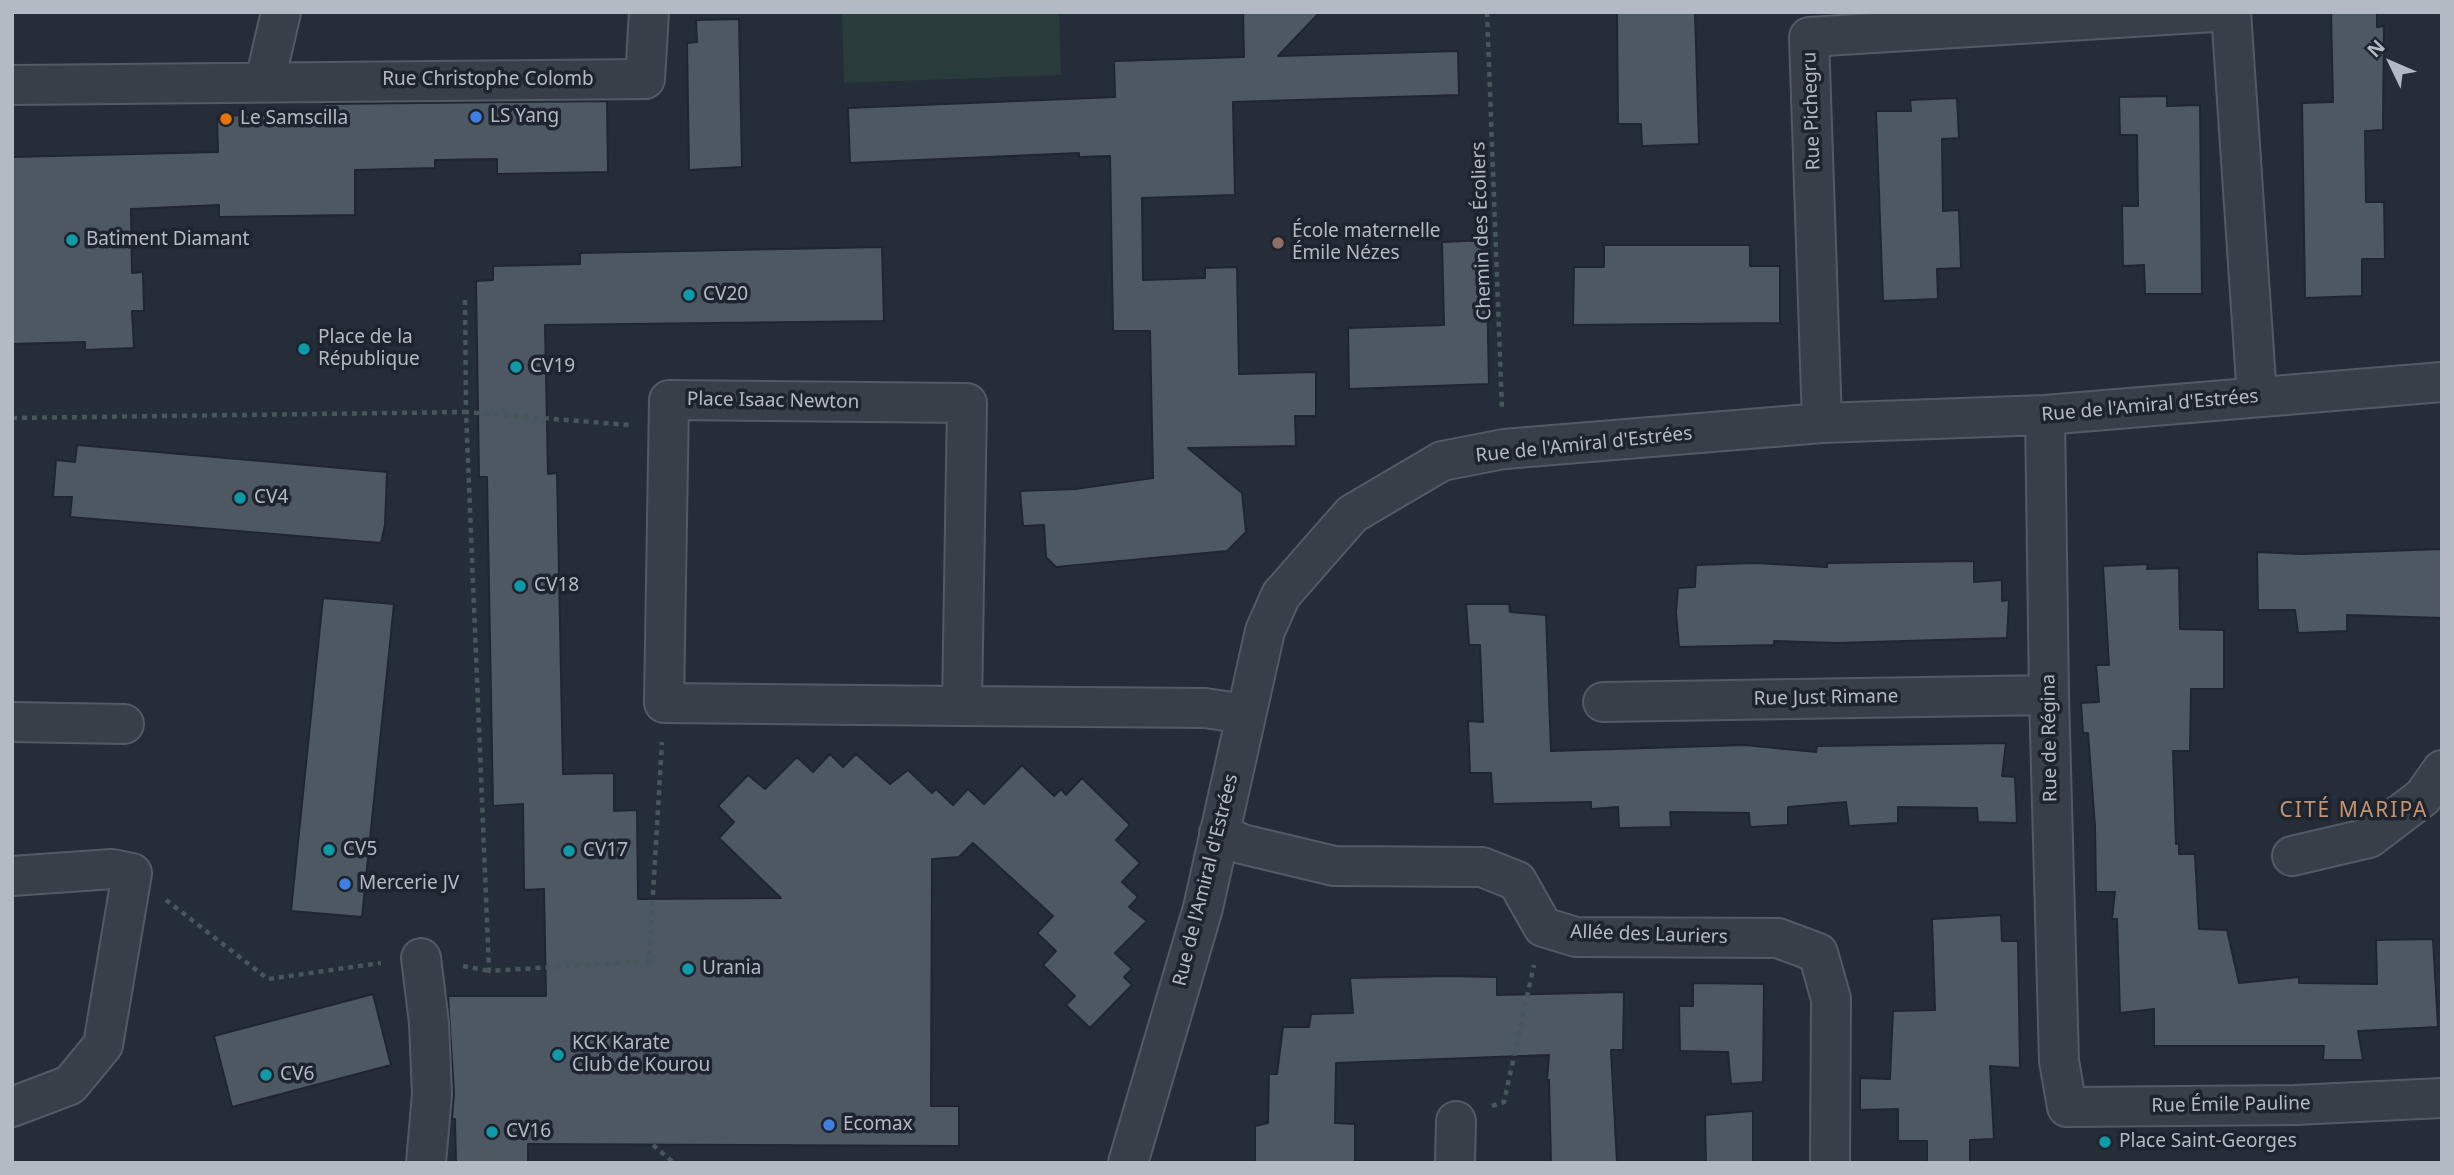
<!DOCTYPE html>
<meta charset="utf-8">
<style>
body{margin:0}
#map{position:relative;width:2454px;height:1175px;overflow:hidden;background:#252d38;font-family:"Noto Sans",sans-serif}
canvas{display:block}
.frame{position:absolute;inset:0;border:14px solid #b4bac4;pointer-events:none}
.north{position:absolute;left:2356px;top:28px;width:70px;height:70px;-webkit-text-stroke:5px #1e242e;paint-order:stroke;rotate:314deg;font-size:19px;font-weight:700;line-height:28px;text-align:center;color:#b4bac4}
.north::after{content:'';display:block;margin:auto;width:24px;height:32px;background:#b4bac4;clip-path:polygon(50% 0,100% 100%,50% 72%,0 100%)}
</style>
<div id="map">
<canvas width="2454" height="1175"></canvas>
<div class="frame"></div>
<div class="north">N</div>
</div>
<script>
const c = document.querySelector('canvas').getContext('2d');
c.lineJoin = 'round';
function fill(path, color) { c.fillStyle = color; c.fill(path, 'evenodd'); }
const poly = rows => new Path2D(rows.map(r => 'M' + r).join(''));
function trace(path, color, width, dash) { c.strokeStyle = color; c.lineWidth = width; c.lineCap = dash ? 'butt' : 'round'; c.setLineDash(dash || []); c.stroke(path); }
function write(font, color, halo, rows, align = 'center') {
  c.font = font + ' "Noto Sans",sans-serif'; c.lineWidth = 7; c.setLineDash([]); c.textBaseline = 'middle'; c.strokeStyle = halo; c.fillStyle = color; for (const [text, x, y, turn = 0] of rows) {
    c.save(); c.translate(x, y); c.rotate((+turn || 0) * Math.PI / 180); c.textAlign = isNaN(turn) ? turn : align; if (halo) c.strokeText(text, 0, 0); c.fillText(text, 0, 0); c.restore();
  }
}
const green = poly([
 [842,12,1059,12,1061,75,844,83]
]);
const building = poly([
 [1243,12,1320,12,1278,56,1458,51,1459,95,1233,102,1235,195,1142,198,1143,280,1205,278,1205,268,1237,267,1239,374,1316,372,1316,416,1295,416,1296,446,1188,448,1242,493,1246,532,1227,551,1056,567,1046,557,1044,525,1023,526,1020,491,1075,489,1153,478,1150,331,1113,331,1110,156,1079,157,1079,153,850,163,848,108,1115,97,1114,61,1244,57,1243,12],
 [1617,12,1695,12,1699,144,1642,146,1641,124,1618,124,1617,12],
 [2331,12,2377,12,2377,27,2384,26,2383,130,2365,131,2366,202,2384,202,2385,259,2362,259,2362,296,2305,298,2302,103,2333,102,2331,12],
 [739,19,742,167,689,170,687,43,697,42,696,20,739,19],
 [2167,96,2167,106,2200,105,2202,294,2145,294,2144,265,2123,266,2122,206,2138,206,2137,135,2120,135,2119,97,2167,96],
 [1957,98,1959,138,1942,139,1943,211,1959,210,1961,268,1937,269,1938,299,1883,301,1876,111,1911,111,1910,100,1957,98],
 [607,101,608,172,497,174,497,159,435,160,435,168,355,170,355,215,219,217,219,205,131,209,132,273,143,272,144,311,132,311,134,348,85,350,85,342,12,344,12,157,218,152,217,116,324,113,324,104,607,101],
 [1486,240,1489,384,1349,389,1348,328,1444,325,1442,242,1486,240],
 [1604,245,1750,245,1750,266,1780,266,1780,323,1573,325,1574,267,1604,267,1604,245],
 [882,247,884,321,545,325,548,474,557,473,563,774,614,773,614,811,637,810,638,899,781,898,719,838,734,822,718,806,748,775,765,789,797,757,813,772,830,754,843,767,856,754,890,784,908,770,932,793,936,789,953,805,968,789,984,804,1022,765,1054,796,1061,789,1066,795,1082,778,1130,825,1116,840,1140,863,1122,882,1138,897,1129,907,1147,921,1115,953,1132,969,1124,977,1132,985,1090,1028,1066,1005,1075,996,1043,965,1056,951,1037,933,1053,916,973,843,959,857,932,859,931,1106,959,1106,959,1146,528,1144,528,1163,456,1163,455,1119,452,1119,454,1093,448,996,546,996,544,889,524,890,523,804,493,806,487,477,479,477,476,281,493,280,493,266,580,264,580,253,882,247],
 [77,445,387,472,385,525,381,543,70,517,72,497,53,497,56,460,75,462,77,445],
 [2442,549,2442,618,2347,615,2347,631,2298,633,2295,610,2258,610,2257,552,2302,554,2442,549],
 [1974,561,1974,582,2002,580,2002,601,2009,600,2007,638,1837,643,1774,641,1774,645,1679,647,1676,613,1678,588,1695,587,1696,565,1755,563,1827,567,1827,563,1974,561],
 [2148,564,2147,569,2179,568,2180,629,2224,630,2224,689,2191,689,2190,751,2173,751,2176,844,2179,844,2179,854,2195,854,2199,929,2227,930,2239,983,2299,977,2299,983,2377,984,2376,940,2433,939,2438,1027,2358,1031,2363,1060,2323,1060,2324,1046,2154,1046,2154,1009,2120,1013,2117,919,2112,919,2115,892,2096,892,2095,826,2088,733,2083,733,2081,703,2099,702,2096,665,2109,665,2103,566,2148,564],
 [323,598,394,604,362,917,291,911,323,598],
 [1466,604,1509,604,1510,612,1546,615,1551,751,1745,745,1816,752,1817,746,2006,743,2002,776,2015,777,2017,823,1978,822,1977,808,1898,807,1898,823,1849,826,1846,802,1788,807,1788,825,1750,827,1749,813,1670,812,1671,827,1619,828,1618,807,1591,809,1591,802,1493,804,1491,773,1470,773,1468,721,1483,722,1480,645,1469,645,1466,604],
 [2001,915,2002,941,2018,941,2020,1068,1990,1066,1994,1139,1970,1140,1970,1163,1927,1163,1927,1141,1898,1141,1898,1109,1860,1110,1860,1078,1890,1079,1893,1011,1935,1010,1932,919,2001,915],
 [1447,976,1497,977,1497,995,1624,992,1623,1050,1611,1050,1617,1163,1551,1163,1549,1080,1547,1080,1549,1055,1336,1063,1335,1123,1355,1124,1355,1163,1255,1163,1255,1126,1268,1123,1269,1074,1277,1074,1283,1027,1309,1027,1311,1014,1353,1013,1350,978,1447,976],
 [1693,983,1764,984,1763,1082,1731,1084,1728,1052,1680,1051,1679,1006,1693,1006,1693,983],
 [373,994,391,1065,232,1107,214,1036,373,994],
 [1753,1111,1753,1163,1706,1163,1705,1115,1753,1111]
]);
const path = poly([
 [1487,12,1502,410],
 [465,300,466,412,629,425],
 [12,418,466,412,489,971,649,961,662,742],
 [166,900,268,979,381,963],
 [463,966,489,971],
 [1492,1106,1504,1102,1534,965],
 [653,1145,674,1163]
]);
const minor = poly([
 [2231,12,2257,397],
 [265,81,281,12],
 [12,85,645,79,649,12],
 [2045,415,2049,695,2059,1061,2067,1107,2295,1105,2442,1098],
 [1822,423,1809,37,2214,12],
 [1603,702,2049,695],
 [962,706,664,703,669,400,967,403,962,706,1205,708,1246,714],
 [12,722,124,724],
 [1219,833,1242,844,1334,866,1482,867,1517,881,1543,927,1576,937,1778,938,1818,953,1831,999,1830,1163],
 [2292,856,2369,838,2423,797,2442,770],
 [12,876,112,869,132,873,103,1045,70,1085,12,1107],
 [421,958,429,1023,432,1094,426,1163],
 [1128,1163,1203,908,1265,631,1281,595,1352,514,1442,461,1504,449,1822,423,2045,415,2442,382],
 [1455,1163,1456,1121]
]);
const markers = [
 [476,117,7,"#3f7fe0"],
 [226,119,7,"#e8710a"],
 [72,240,7,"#0f9aa8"],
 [1278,243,7,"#8d6e63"],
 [689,295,7,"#0f9aa8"],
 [304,349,7,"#0f9aa8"],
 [516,367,7,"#0f9aa8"],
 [240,498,7,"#0f9aa8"],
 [520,586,7,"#0f9aa8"],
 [329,850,7,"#0f9aa8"],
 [569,851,7,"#0f9aa8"],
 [345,884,7,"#3f7fe0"],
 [688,969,7,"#0f9aa8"],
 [558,1055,7,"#0f9aa8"],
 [266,1075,7,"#0f9aa8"],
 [829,1125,7,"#3f7fe0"],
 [492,1132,7,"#0f9aa8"],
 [2105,1142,7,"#0f9aa8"]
];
const streetNames = [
 ["Rue Christophe Colomb",488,80],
 ["Rue Pichegru",1812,111,-92],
 ["Chemin des Écoliers",1482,231,-92],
 ["Place Isaac Newton",773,401,1],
 ["Rue de l'Amiral d'Estrées",2150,406,-5],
 ["Rue de l'Amiral d'Estrées",1584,445,-6],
 ["Rue Just Rimane",1826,698,-1],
 ["Rue de Régina",2050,738,-91],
 ["Rue de l'Amiral d'Estrées",1206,880,-76],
 ["Allée des Lauriers",1649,935,2],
 ["Rue Émile Pauline",2231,1105,-1]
];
const poiNames = [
 ["LS Yang",490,117],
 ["Le Samscilla",240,119],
 ["École maternelle",1292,232],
 ["Émile Nézes",1292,254],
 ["Batiment Diamant",86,240],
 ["CV20",703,295],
 ["Place de la",318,338],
 ["République",318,360],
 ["CV19",530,367],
 ["CV4",254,498],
 ["CV18",534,586],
 ["CV5",343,850],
 ["CV17",583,851],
 ["Mercerie JV",359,884],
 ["Urania",702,969],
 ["KCK Karate",572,1044],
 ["Club de Kourou",572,1066],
 ["CV6",280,1075],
 ["Ecomax",843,1125],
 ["CV16",506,1132],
 ["Place Saint-Georges",2119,1142]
];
const neighbourhoodNames = [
 ["CITÉ MARIPA",2354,811]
];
fill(green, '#2a3b3b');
fill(building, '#4e5863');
trace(building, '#202630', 2);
trace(minor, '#545a64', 42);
trace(path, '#475659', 4.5, [5, 5]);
trace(minor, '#383f49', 38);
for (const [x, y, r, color] of markers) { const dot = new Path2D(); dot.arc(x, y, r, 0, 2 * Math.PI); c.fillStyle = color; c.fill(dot); trace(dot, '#1e242e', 2.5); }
write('19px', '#b4bac4', '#1e242e', streetNames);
write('19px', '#b4bac4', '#1e242e', poiNames, 'left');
c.letterSpacing = '2px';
write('21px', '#c7936d', '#1e242e', neighbourhoodNames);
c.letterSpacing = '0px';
</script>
